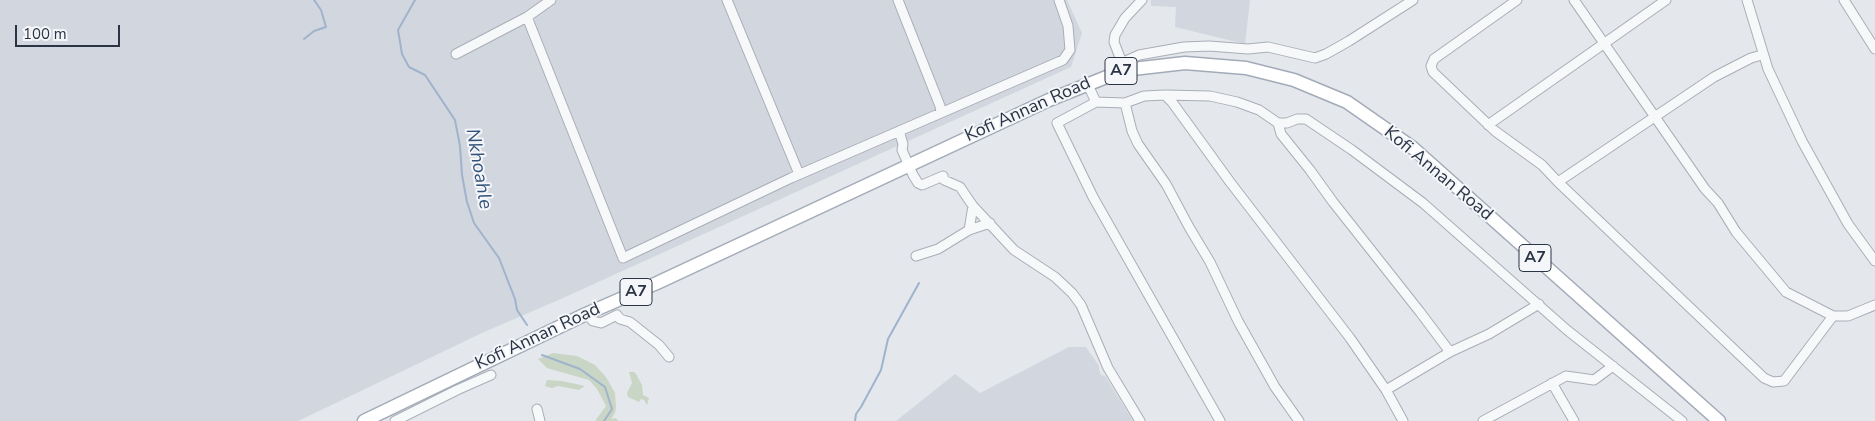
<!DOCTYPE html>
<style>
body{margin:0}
#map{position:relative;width:1875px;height:421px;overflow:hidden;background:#e4e7ec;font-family:"Nunito Sans",sans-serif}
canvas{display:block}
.scale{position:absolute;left:15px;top:25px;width:105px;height:22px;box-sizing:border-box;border:2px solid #2b3445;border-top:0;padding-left:6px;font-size:15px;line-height:18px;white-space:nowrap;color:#2b3445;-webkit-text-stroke:4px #f4f6f9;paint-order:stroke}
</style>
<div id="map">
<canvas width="1875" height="421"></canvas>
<div class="scale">100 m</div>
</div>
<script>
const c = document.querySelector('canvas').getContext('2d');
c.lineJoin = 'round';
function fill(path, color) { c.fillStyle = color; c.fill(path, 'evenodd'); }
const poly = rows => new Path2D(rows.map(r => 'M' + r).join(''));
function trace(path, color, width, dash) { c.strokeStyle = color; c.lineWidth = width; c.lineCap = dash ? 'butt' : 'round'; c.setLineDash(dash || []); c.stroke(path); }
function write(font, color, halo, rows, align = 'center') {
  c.font = font + ' "Nunito Sans",sans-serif'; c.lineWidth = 4; c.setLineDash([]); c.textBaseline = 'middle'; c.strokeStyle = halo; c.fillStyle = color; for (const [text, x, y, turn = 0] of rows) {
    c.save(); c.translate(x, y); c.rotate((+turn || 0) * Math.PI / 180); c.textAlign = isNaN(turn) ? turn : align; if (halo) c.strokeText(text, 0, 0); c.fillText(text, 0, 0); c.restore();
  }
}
const built = poly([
 [0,0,1067,0,1082,33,1071,67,563,298,482,333,298,421,0,421],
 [1151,0,1250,0,1245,44,1175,27,1176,7,1151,6],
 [1069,347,1086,347,1099,366,1099,370,1101,375,1105,376,1133,421,896,421,955,374,980,393]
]);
const green = poly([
 [553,353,577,356,595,365,606,377,615,393,616,407,615,413,611,419,615,418,619,421,595,421,606,406,597,389,589,380,547,368,538,359],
 [629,372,634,372,636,374,642,385,643,395,649,398,647,405,644,400,641,399,639,402,628,397,627,393,632,383],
 [547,380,562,381,585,386,579,390,558,386,552,388,545,386]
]);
const stream = poly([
 [415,0,398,30,402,54,409,67,425,75,455,120,460,146,462,175,467,202,474,223,499,258,515,299,517,310,527,325],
 [304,39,314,31,326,27,321,10,314,0],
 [542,355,580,369,605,387,612,409,604,421],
 [855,421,856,414,861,407,881,370,888,339,919,283]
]);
const street = poly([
 [727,0,799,174],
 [898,0,940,106,941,112],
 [1517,0,1434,59,1431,66,1433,72,1495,131,1542,165,1558,182,1764,378,1773,382,1784,381,1833,316],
 [1574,0,1705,189,1718,203,1736,232,1786,292,1833,316,1848,316,1875,305],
 [1747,0,1768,69,1802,141,1848,224,1875,261],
 [1844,0,1875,49],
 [527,17,623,258,791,178,1063,60,1070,50,1068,26,1059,0],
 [456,54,527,17,551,0],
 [1121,63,1139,55,1184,47,1209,46,1248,49,1268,47,1315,58,1326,54,1349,41,1413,0],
 [1124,68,1114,42,1115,35,1125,18,1142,0],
 [1087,83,1096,102,1125,103,1144,96,1165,95,1210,96,1237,102,1259,110,1278,123,1287,123,1297,119,1306,119,1352,150,1423,203,1567,330,1682,421],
 [1165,95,1172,102,1230,182,1350,338,1386,390,1403,421],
 [1096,102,1057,123,1093,197,1220,421],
 [1125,103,1132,131,1138,144,1166,184,1189,227,1210,262,1238,321,1275,387,1299,421],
 [1278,123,1281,134,1310,170,1333,202,1420,312,1450,352],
 [1488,125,1666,0],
 [899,131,903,144,902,150,913,175,918,183,922,185,943,176,944,180,960,187,973,206,1014,250,1055,277,1072,293,1081,305,1108,368,1140,421],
 [1558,182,1714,77,1751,58,1762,55],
 [969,230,973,206],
 [916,256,938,249,969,230,990,223],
 [586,314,593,321,601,323,617,315,620,319,630,322,659,345,669,357],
 [1552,383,1574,421],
 [1386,390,1450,352,1489,334,1539,304],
 [537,409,540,421],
 [395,421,457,390,491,375],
 [1483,421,1566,376,1594,380,1613,366]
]);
const primary = poly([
 [364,421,586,314,657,283,1049,100,1124,70,1185,63,1246,68,1294,80,1347,102,1413,148,1719,421]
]);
const shields = [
 [1121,71,32],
 [1535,258,32],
 [636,292,32]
];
const shieldNames = [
 ["A7",1121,71],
 ["A7",1535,258],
 ["A7",636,292]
];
const streetNames = [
 ["Kofi Annan Road",1028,110,-24],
 ["Kofi Annan Road",1438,174,40],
 ["Kofi Annan Road",538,337,-25]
];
const waterNames = [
 ["Nkhoahle",478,169,80]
];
fill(built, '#d2d6de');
fill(green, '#c9d6c5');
trace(stream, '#9fb4cc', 2);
trace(street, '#a9aeb7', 11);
trace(primary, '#a3abb8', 15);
trace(street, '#f7f8fa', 9);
trace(primary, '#fff', 12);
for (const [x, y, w] of shields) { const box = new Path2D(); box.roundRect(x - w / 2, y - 13.5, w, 27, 4); c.fillStyle = '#f4f6f9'; c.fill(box); trace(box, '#2b3445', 1); }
write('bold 16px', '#2b3445', null, shieldNames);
write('18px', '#2b3445', '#f4f6f9', streetNames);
write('italic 19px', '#34527a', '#f4f6f9', waterNames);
</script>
